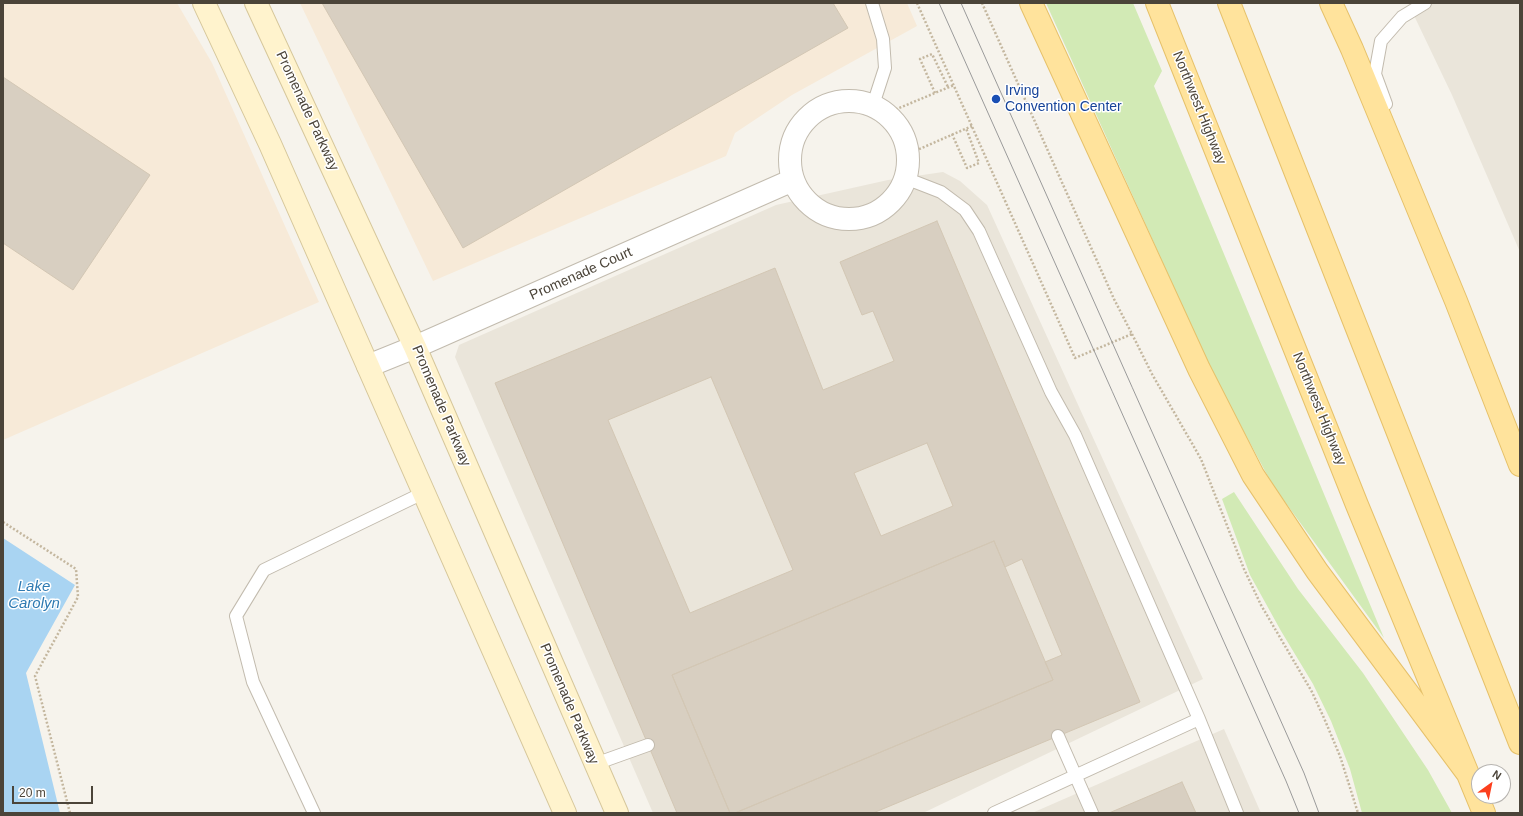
<!DOCTYPE html>
<style>
body{margin:0}
#map{position:relative;width:1523px;height:816px;overflow:hidden;background:#f6f3ec;font-family:Arial,sans-serif}
canvas{display:block}
.frame{position:absolute;inset:0;border:4px solid #4b4439;pointer-events:none}
.north{position:absolute;left:1471px;top:764px;width:40px;height:40px;box-sizing:border-box;background:#fff;border:1px solid #b7b4b0;border-radius:50%;rotate:33deg;font-size:11px;font-weight:700;line-height:16px;text-align:center;color:#4b4439}
.north::after{content:'';display:block;margin:auto;width:14px;height:18px;background:#fc3f1d;clip-path:polygon(50% 0,100% 100%,50% 72%,0 100%)}
.scale{position:absolute;left:12px;top:786px;width:81px;height:18px;box-sizing:border-box;border:2px solid #4b4439;border-top:0;padding-left:5px;font-size:12px;line-height:14px;white-space:nowrap;color:#4b4439;-webkit-text-stroke:3px #fff;paint-order:stroke}
</style>
<div id="map">
<canvas width="1523" height="816"></canvas>
<div class="frame"></div>
<div class="north">N</div>
<div class="scale">20 m</div>
</div>
<script>
const c = document.querySelector('canvas').getContext('2d');
c.lineJoin = 'round';
function fill(path, color) { c.fillStyle = color; c.fill(path, 'evenodd'); }
const poly = rows => new Path2D(rows.map(r => 'M' + r).join(''));
function trace(path, color, width, dash) { c.strokeStyle = color; c.lineWidth = width; c.lineCap = dash ? 'butt' : 'round'; c.setLineDash(dash || []); c.stroke(path); }
function write(font, color, halo, rows, align = 'center') {
  c.font = font + ' Arial,sans-serif'; c.lineWidth = 3; c.setLineDash([]); c.textBaseline = 'middle'; c.strokeStyle = halo; c.fillStyle = color; for (const [text, x, y, turn = 0] of rows) {
    c.save(); c.translate(x, y); c.rotate((+turn || 0) * Math.PI / 180); c.textAlign = isNaN(turn) ? turn : align; if (halo) c.strokeText(text, 0, 0); c.fillText(text, 0, 0); c.restore();
  }
}
const residential = poly([
 [1408,3,1520,3,1520,252,1452,95],
 [943,172,960,181,987,205,1203,679,923,813,653,813,455,357,459,345,776,205,888,180],
 [1224,729,1261,813,1032,813]
]);
const commercial = poly([
 [3,3,177,3,212,63,319,302,3,440],
 [300,3,907,3,917,26,792,95,735,133,726,156,433,281]
]);
const green = poly([
 [1046,3,1133,3,1162,71,1154,86,1384,638,1272,484,1212,372],
 [1234,492,1298,589,1363,673,1428,770,1452,813,1362,813,1350,769,1331,721,1313,684,1281,631,1250,575,1222,499]
]);
const water = poly([
 [3,538,75,585,26,673,60,813,3,813]
]);
const building = poly([
 [322,3,833,3,848,28,463,248,322,3],
 [3,77,150,175,73,290,3,243,3,77],
 [937,221,1140,702,873,813,735,813,1053,680,1045,662,1062,655,1022,559,1005,567,994,541,672,675,730,813,677,813,495,383,775,268,823,390,894,361,873,311,862,315,840,262,937,221],
 [711,377,793,570,690,613,608,420,711,377],
 [927,443,953,506,881,536,854,473,927,443],
 [994,541,1053,680,735,813,730,813,672,675,994,541],
 [1182,782,1196,813,1109,813,1182,782]
]);
const path = poly([
 [917,3,1075,358,1132,334,1114,299,982,3],
 [935,93,920,59,932,54,948,87],
 [892,111,954,85],
 [952,134,967,168,979,163,966,128],
 [908,154,972,126],
 [1132,334,1152,374,1201,459,1244,569,1261,605,1312,692,1324,718,1340,756,1358,813],
 [3,522,76,569,78,597,35,676,70,813]
]);
const lane = poly([
 [872,3,883,39,885,68,873,105],
 [1386,104,1375,74,1381,41,1402,17,1425,3],
 [905,178,941,192,965,210,979,231,1051,392,1075,435,1199,719,1237,813],
 [1058,736,1092,813],
 [595,764,648,745],
 [314,813,253,682,236,616,264,570,423,493],
 [994,813,1199,719]
]);
const street = poly([
 '790 160a59 59 0 1 1 118 0a59 59 0 1 1-118 0Z',
 [368,366,415,347,793,180]
]);
const secondary = poly([
 [204,3,270,144,565,813],
 [256,3,415,347,617,813]
]);
const primary = poly([
 [1031,3,1199,369,1253,475,1317,571,1468,774],
 [1157,3,1357,505,1484,813],
 [1229,3,1520,743],
 [1331,3,1352,49,1456,301,1520,465]
]);
const tram = poly([
 [939,3,1286,781,1299,813],
 [961,3,1304,773,1319,813]
]);
const markers = [
 [996,99,5,"#1a4fb4"]
];
const transitNames = [
 ["Irving",1005,91],
 ["Convention Center",1005,107]
];
const streetNames = [
 ["Northwest Highway",1199,108,68],
 ["Promenade Parkway",307,111,65],
 ["Promenade Court",581,274,-24],
 ["Promenade Parkway",441,406,67],
 ["Northwest Highway",1319,409,68],
 ["Promenade Parkway",569,704,67]
];
const waterNames = [
 ["Lake",34,587],
 ["Carolyn",34,604]
];
fill(residential, '#eae5da');
fill(commercial, '#f7ead8');
fill(green, '#d2eab5');
fill(water, '#a9d4f2');
fill(building, '#d8cfc1');
trace(building, '#d3c7b4', 1);
trace(lane, '#c2bbae', 14);
trace(street, '#c2bbae', 24);
trace(secondary, '#d6c79b', 24);
trace(primary, '#e6c16a', 24);
trace(path, '#c4b79f', 2.5, [2, 2]);
trace(lane, '#fff', 12);
trace(street, '#fff', 22);
trace(secondary, '#fff3cd', 22);
trace(primary, '#ffe39c', 22);
trace(tram, '#9a9a9a', 1);
for (const [x, y, r, color] of markers) { const dot = new Path2D(); dot.arc(x, y, r, 0, 2 * Math.PI); c.fillStyle = color; c.fill(dot); trace(dot, '#fff', 1.5); }
write('14px', '#164399', '#fff', transitNames, 'left');
write('14px', '#4b4439', '#fff', streetNames);
write('italic 15px', '#2e7ab2', '#fff', waterNames);
</script>
